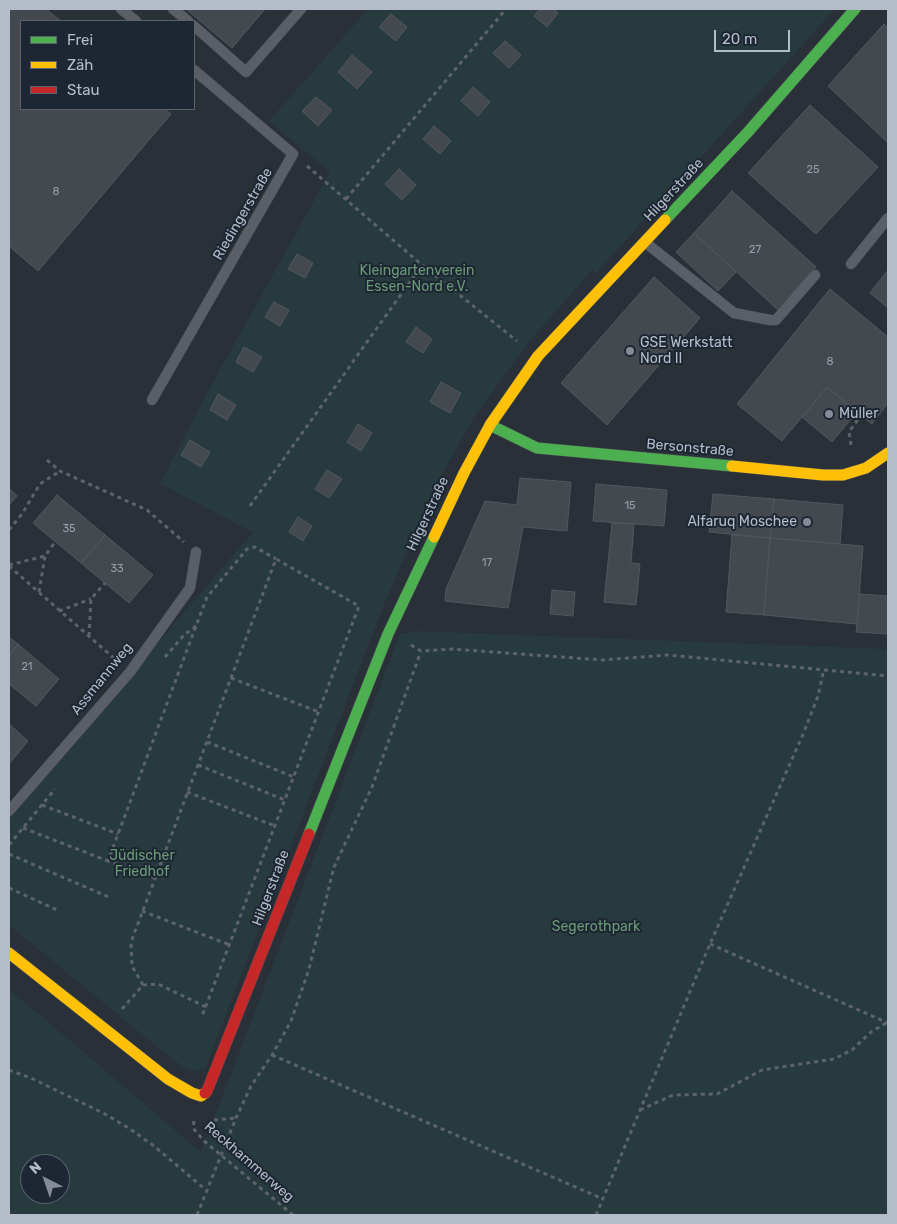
<!DOCTYPE html>
<meta charset="utf-8">
<style>
body{margin:0}
#map{position:relative;width:897px;height:1224px;overflow:hidden;background:#2a3038;font-family:Rubik,sans-serif}
canvas{display:block}
.frame{position:absolute;inset:0;border:10px solid #b4bcc9;pointer-events:none}
.legend{position:absolute;left:20px;top:20px;width:175px;height:90px;box-sizing:border-box;background:#1d2633;border:1px solid #59626f;margin:0;padding:6px 9px;list-style:none;font-size:15px;color:#b4bcc9}
.legend li{display:flex;align-items:center;gap:10px;height:25px}
.legend b{width:25px;border:1px solid #59626f}
.north{position:absolute;left:20px;top:1154px;width:50px;height:50px;box-sizing:border-box;background:#1d2633;border:1px solid #59626f;border-radius:50%;rotate:319deg;font-size:14px;font-weight:700;line-height:20px;text-align:center;color:#b4bcc9}
.north::after{content:'';display:block;margin:auto;width:18px;height:22px;background:#848b96;clip-path:polygon(50% 0,100% 100%,50% 72%,0 100%)}
.scale{position:absolute;left:714px;top:30px;width:76px;height:22px;box-sizing:border-box;border:2px solid #b4bcc9;border-top:0;padding-left:6px;font-size:15px;line-height:18px;white-space:nowrap;color:#b4bcc9;-webkit-text-stroke:4px #1d2633;paint-order:stroke}
</style>
<div id="map">
<canvas width="897" height="1224"></canvas>
<div class="frame"></div>
<ul class="legend">
<li><b style="height:6px;background:#4caf50"></b>Frei</li>
<li><b style="height:6px;background:#ffc107"></b>Zäh</li>
<li><b style="height:6px;background:#c62828"></b>Stau</li>
</ul>
<div class="north">N</div>
<div class="scale">20 m</div>
</div>
<script>
const c = document.querySelector('canvas').getContext('2d');
c.lineJoin = 'round';
function fill(path, color) { c.fillStyle = color; c.fill(path, 'evenodd'); }
const poly = rows => new Path2D(rows.map(r => 'M' + r).join(''));
function trace(path, color, width, dash) { c.strokeStyle = color; c.lineWidth = width; c.lineCap = dash ? 'butt' : 'round'; c.setLineDash(dash || []); c.stroke(path); }
function write(font, color, halo, rows, align = 'center') {
  c.font = font + ' Rubik,sans-serif'; c.lineWidth = 4; c.setLineDash([]); c.textBaseline = 'middle'; c.strokeStyle = halo; c.fillStyle = color; for (const [text, x, y, turn = 0] of rows) {
    c.save(); c.translate(x, y); c.rotate((+turn || 0) * Math.PI / 180); c.textAlign = isNaN(turn) ? turn : align; if (halo) c.strokeText(text, 0, 0); c.fillText(text, 0, 0); c.restore();
  }
}
const green = poly([
 [368,9,835,9,596,273,592,270,562,304,529,342,474,417,433,491,383,607,205,1069,194,1071,185,1068,172,1059,9,925,9,816,253,532,160,484,206,395,330,172,269,121],
 [416,631,888,649,888,1215,9,1215,9,989,201,1152,400,634],
 [30,1164,60,1164,60,1194,30,1194]
]);
const building = poly([
 [9,9,46,9,61,21,21,21,21,109,165,109,171,114,38,271,9,246,9,9],
 [186,9,265,9,232,48,186,9],
 [540,9,553,9,558,13,547,27,534,16,540,9],
 [391,14,407,27,396,41,379,27,391,14],
 [884,24,888,28,888,143,828,86,884,24],
 [505,41,521,55,509,68,493,53,505,41],
 [352,55,372,72,357,89,338,72,352,55],
 [473,87,490,102,478,116,461,101,473,87],
 [316,97,332,110,318,126,302,111,316,97],
 [810,105,878,167,816,234,748,173,810,105],
 [434,126,451,141,440,154,423,139,434,126],
 [399,169,416,185,402,200,385,184,399,169],
 [732,191,816,267,778,310,694,233,732,191],
 [694,233,736,272,718,291,676,252,694,233],
 [297,254,313,263,305,278,288,269,297,254],
 [888,270,888,308,870,293,888,270],
 [654,277,700,318,607,425,561,383,654,277],
 [830,289,888,337,888,403,872,424,827,387,782,441,737,404,830,289],
 [274,302,289,310,280,326,265,317,274,302],
 [416,327,432,339,423,353,406,342,416,327],
 [244,347,262,357,253,372,236,362,244,347],
 [441,382,461,393,450,413,430,402,441,382],
 [827,387,857,412,832,442,802,417,827,387],
 [218,394,236,405,227,420,210,410,218,394],
 [358,424,372,433,361,451,347,442,358,424],
 [190,440,210,452,201,467,181,455,190,440],
 [327,470,342,479,329,498,315,489,327,470],
 [520,478,571,482,567,531,523,527,508,608,445,601,446,589,485,501,517,505,520,478],
 [596,484,667,490,664,526,593,521,596,484],
 [9,488,17,496,9,505,9,488],
 [713,494,774,499,770,538,709,532,713,494],
 [57,495,105,535,81,563,33,523,57,495],
 [774,499,843,505,840,544,770,538,774,499],
 [298,517,312,526,303,541,289,532,298,517],
 [612,523,634,524,631,563,640,564,636,605,604,602,612,523],
 [105,535,153,575,129,603,81,563,105,535],
 [732,535,770,538,764,615,726,612,732,535],
 [770,538,863,546,857,624,764,615,770,538],
 [552,590,575,592,573,616,550,614,552,590],
 [860,594,888,596,888,634,856,632,860,594],
 [9,637,18,644,9,656,9,637],
 [18,644,59,679,36,706,9,684,9,656,18,644],
 [9,724,28,741,9,764,9,724]
]);
const path = poly([
 [307,166,422,265,517,341],
 [346,199,506,9],
 [851,445,849,432,861,415],
 [47,460,60,471,147,510,184,542],
 [250,506,422,265],
 [9,530,22,514,40,484,60,471],
 [9,565,45,556,55,542],
 [9,566,116,660],
 [39,592,45,556],
 [59,611,91,599],
 [89,636,91,599,105,583],
 [411,645,421,651,452,649,602,660,668,655,888,676],
 [165,657,184,635,196,626],
 [231,678,319,712],
 [207,742,294,777],
 [198,765,285,800],
 [187,792,275,826],
 [42,805,118,834],
 [23,828,108,861],
 [9,845,55,789],
 [9,854,111,898],
 [155,878,108,861,196,626,207,597,247,549,255,547,276,559],
 [9,888,57,910],
 [142,911,230,945],
 [710,944,888,1023],
 [143,985,158,984,206,1007],
 [122,1009,143,985,132,966,131,942,276,559,359,606,202,1016],
 [272,1055,603,1199],
 [9,1070,31,1078,105,1114,130,1129,154,1146,206,1190],
 [640,1110,673,1095,717,1094,762,1070,834,1059,852,1050,871,1032,888,1022],
 [214,1120,236,1118],
 [194,1121,193,1128,204,1141,293,1215],
 [197,1215,236,1118,251,1086,272,1055,291,1021,309,969,334,867,372,787,421,651],
 [596,1215,710,944,804,732,818,696,824,669]
]);
const lane = poly([
 [121,9,136,21],
 [173,9,188,21],
 [194,26,246,72,301,9],
 [646,243,734,313,770,320,776,320,815,275],
 [851,264,888,218],
 [152,400,293,154,194,70],
 [9,811,130,672,190,588,196,552]
]);
const fast = poly([
 [665,220,748,132,855,9],
 [490,425,537,448,732,466],
 [309,834,388,634,434,537]
]);
const slow = poly([
 [732,466,823,475,843,475,866,468,888,453],
 [434,537,464,473,490,425,538,356,665,220],
 [9,953,168,1079,192,1093,201,1096,205,1093]
]);
const jam = poly([
 [205,1093,207,1091,309,834]
]);
const markers = [
 [630,351,5,"#848b96"],
 [829,414,5,"#848b96"],
 [807,522,5,"#848b96"]
];
const numberNames = [
 ["25",813,170],
 ["8",56,192],
 ["27",755,250],
 ["8",830,362],
 ["15",630,506],
 ["35",69,529],
 ["17",487,563],
 ["33",117,569],
 ["21",27,667]
];
const streetNames = [
 ["Hilgerstraße",674,190,-47],
 ["Riedingerstraße",243,214,-60],
 ["Bersonstraße",690,448,5],
 ["Hilgerstraße",428,514,-65],
 ["Assmannweg",102,679,-51],
 ["Hilgerstraße",271,888,-69],
 ["Reckhammerweg",249,1162,41]
];
const parkNames = [
 ["Kleingartenverein",417,271],
 ["Essen-Nord e.V.",417,287],
 ["Jüdischer",142,856],
 ["Friedhof",142,872],
 ["Segerothpark",596,927]
];
const poiNames = [
 ["GSE Werkstatt",640,343],
 ["Nord II",640,359],
 ["Müller",839,414],
 ["Alfaruq Moschee",797,522,"right"]
];
fill(green, '#273a3e');
fill(building, '#444950');
trace(building, '#52575f', 1);
trace(lane, '#484c53', 11);
trace(fast, '#484c53', 12);
trace(slow, '#484c53', 12);
trace(jam, '#484c53', 12);
trace(path, '#5d636a', 3, [4, 4]);
trace(lane, '#5a5e66', 10);
trace(fast, '#4caf50', 11);
trace(slow, '#ffc107', 11);
trace(jam, '#c62828', 11);
for (const [x, y, r, color] of markers) { const dot = new Path2D(); dot.arc(x, y, r, 0, 2 * Math.PI); c.fillStyle = color; c.fill(dot); trace(dot, '#1d2633', 2); }
write('11px', '#989fab', null, numberNames);
write('14px', '#b4bcc9', '#1d2633', streetNames);
write('14px', '#6b9a76', '#1d2633', parkNames);
write('14px', '#b4bcc9', '#1d2633', poiNames, 'left');
</script>
